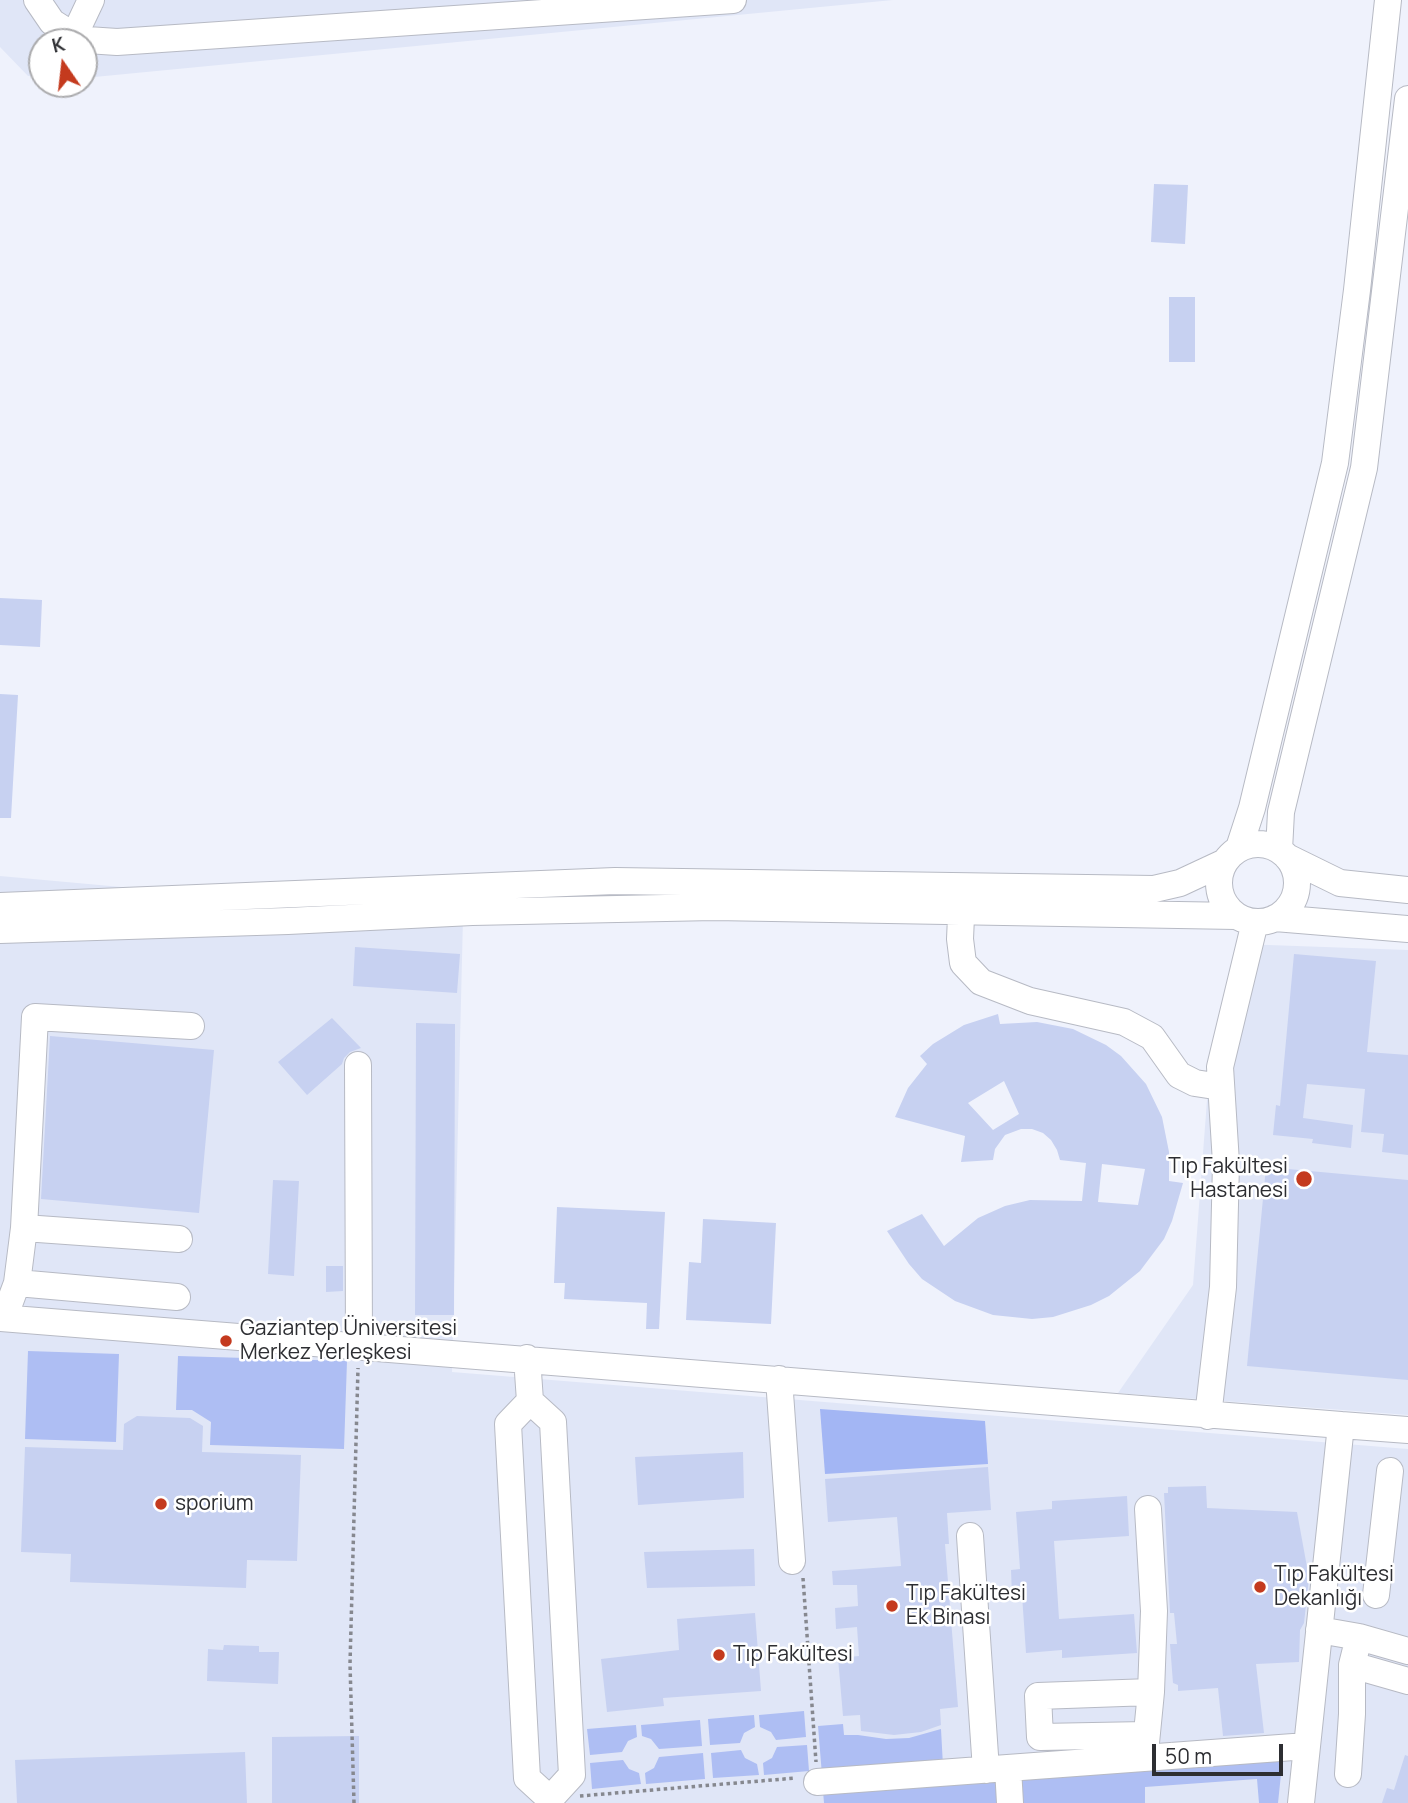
<!DOCTYPE html>
<meta charset="utf-8">
<style>
body{margin:0}
#map{position:relative;width:1408px;height:1803px;overflow:hidden;background:#eff2fc;font-family:Manrope,sans-serif}
canvas{display:block}
.north{position:absolute;left:28px;top:28px;width:70px;height:70px;box-sizing:border-box;background:#fff;border:2px solid #ababad;border-radius:50%;rotate:346deg;font-size:19px;font-weight:700;line-height:28px;text-align:center;color:#2d2e32}
.north::after{content:'';display:block;margin:auto;width:24px;height:32px;background:#c43a1e;clip-path:polygon(50% 0,100% 100%,50% 72%,0 100%)}
.scale{position:absolute;left:1152px;top:1744px;width:131px;height:32px;box-sizing:border-box;border:4px solid #2d2e32;border-top:0;padding-left:9px;font-size:21px;line-height:24px;white-space:nowrap;color:#2d2e32;-webkit-text-stroke:5px #fff;paint-order:stroke}
</style>
<div id="map">
<canvas width="1408" height="1803"></canvas>
<div class="north">K</div>
<div class="scale">50 m</div>
</div>
<script>
const c = document.querySelector('canvas').getContext('2d');
c.lineJoin = 'round';
function fill(path, color) { c.fillStyle = color; c.fill(path, 'evenodd'); }
const poly = rows => new Path2D(rows.map(r => 'M' + r).join(''));
function trace(path, color, width, dash) { c.strokeStyle = color; c.lineWidth = width; c.lineCap = dash ? 'butt' : 'round'; c.setLineDash(dash || []); c.stroke(path); }
function write(font, color, halo, rows, align = 'center') {
  c.font = font + ' Manrope,sans-serif'; c.lineWidth = 5; c.setLineDash([]); c.textBaseline = 'middle'; c.strokeStyle = halo; c.fillStyle = color; for (const [text, x, y, turn = 0] of rows) {
    c.save(); c.translate(x, y); c.rotate((+turn || 0) * Math.PI / 180); c.textAlign = isNaN(turn) ? turn : align; if (halo) c.strokeText(text, 0, 0); c.fillText(text, 0, 0); c.restore();
  }
}
const built = poly([
 [0,0,893,0,84,78,84,42,42,42,42,77,28,76,0,47],
 [0,876,463,918,452,1372,1408,1449,1408,1803,0,1803],
 [1241,944,1408,950,1408,1415,1118,1393,1193,1285,1209,1074]
]);
const green = poly([
 [28,1351,119,1354,116,1442,25,1439],
 [178,1356,347,1361,344,1449,210,1445,211,1422,192,1410,176,1410],
 [804,1711,806,1737,776,1740,771,1732,760,1727,759,1715],
 [754,1715,755,1727,744,1733,740,1743,710,1745,708,1719],
 [700,1720,702,1746,659,1749,651,1739,642,1736,641,1725],
 [843,1724,844,1735,858,1735,886,1739,909,1738,941,1729,943,1766,822,1775,818,1726],
 [636,1725,637,1737,628,1741,622,1752,590,1755,587,1729],
 [807,1745,809,1771,764,1775,763,1763,772,1758,777,1747],
 [741,1750,745,1758,757,1764,759,1775,713,1778,711,1753],
 [703,1753,705,1779,646,1784,645,1773,654,1768,659,1757],
 [1283,1755,1278,1803,1259,1803,1257,1779,1145,1787,1145,1803,1023,1803,1021,1773],
 [623,1760,629,1769,639,1773,641,1784,592,1789,590,1763],
 [1001,1778,1003,1803,824,1803,823,1791]
]);
const forest = poly([
 [820,1409,985,1421,988,1464,825,1474]
]);
const building = poly([
 [1154,184,1188,185,1185,244,1151,242],
 [1169,297,1195,297,1195,362,1169,362],
 [0,598,42,600,40,647,0,645],
 [0,694,18,695,11,818,0,818],
 [355,947,460,954,457,993,353,986],
 [1294,954,1376,961,1367,1052,1408,1055,1408,1155,1382,1152,1384,1134,1361,1132,1365,1089,1307,1084,1303,1118,1353,1125,1351,1148,1312,1143,1313,1139,1273,1135,1276,1105,1280,1106],
 [998,1014,1000,1024,1037,1022,1073,1029,1106,1045,1121,1056,1146,1084,1162,1117,1169,1152,1169,1181,1183,1183,1172,1221,1164,1239,1140,1271,1109,1296,1091,1305,1053,1317,1032,1319,993,1315,955,1301,922,1279,909,1264,887,1231,922,1214,944,1246,978,1218,1005,1206,1030,1200,1082,1201,1086,1163,1060,1160,1057,1150,1051,1140,1043,1133,1032,1129,1021,1129,1005,1135,995,1149,993,1160,961,1162,965,1136,895,1117,908,1088,927,1064,920,1056,933,1044,964,1025],
 [1004,1081,1019,1114,993,1130,968,1103],
 [1102,1164,1145,1169,1138,1205,1098,1202],
 [332,1018,361,1048,350,1052,344,1058,342,1064,307,1095,278,1062],
 [416,1023,455,1024,454,1315,415,1315],
 [50,1036,214,1050,199,1213,41,1199],
 [1266,1167,1408,1180,1408,1380,1247,1366],
 [273,1180,299,1181,294,1276,268,1274],
 [557,1207,665,1212,659,1329,646,1329,647,1303,564,1299,565,1283,554,1283],
 [703,1219,776,1223,771,1324,686,1320,689,1262,701,1263],
 [326,1266,343,1266,343,1291,326,1292],
 [137,1416,190,1418,203,1426,202,1452,301,1455,297,1561,247,1560,246,1588,70,1582,71,1554,21,1552,25,1447,123,1450,124,1424],
 [743,1452,744,1498,638,1505,635,1457],
 [988,1467,991,1510,947,1513,949,1544,945,1544,958,1707,940,1709,941,1725,921,1732,894,1735,861,1731,860,1715,843,1716,838,1658,859,1656,857,1627,836,1629,835,1608,858,1606,857,1585,833,1585,832,1571,901,1566,897,1517,828,1522,825,1479],
 [1206,1486,1207,1508,1297,1512,1309,1578,1304,1623,1300,1630,1299,1662,1256,1664,1264,1733,1223,1736,1218,1688,1178,1691,1178,1685,1173,1683,1170,1644,1177,1644,1174,1613,1170,1613,1164,1493,1168,1493,1168,1487],
 [1127,1496,1129,1536,1054,1541,1059,1619,1134,1614,1137,1653,1062,1658,1062,1650,1026,1653,1022,1595,1012,1596,1011,1570,1020,1569,1016,1512,1052,1509,1052,1501],
 [754,1549,755,1586,647,1588,644,1552],
 [755,1613,761,1691,663,1698,664,1706,607,1712,601,1659,679,1650,677,1619],
 [224,1645,259,1646,259,1652,279,1652,278,1684,207,1681,208,1649,223,1650],
 [359,1736,359,1803,272,1803,272,1737],
 [245,1752,247,1803,17,1803,15,1760],
 [1405,1755,1408,1756,1408,1803,1382,1803,1387,1788,1394,1790]
]);
const path = poly([
 [803,1578,816,1762],
 [580,1796,796,1778],
 [354,1803,350,1664,358,1368]
]);
const minor = poly([
 [37,0,52,22,74,36,87,40,117,42,733,0],
 [74,36,91,0],
 '1219 883a39 39 0 1 1 78 0a39 39 0 1 1-78 0Z',
 [1239,848,1252,808,1335,463,1357,290,1388,0],
 [1279,850,1281,812,1364,468,1408,99],
 [1287,857,1340,883,1408,890],
 [962,895,960,939,963,963,981,982,1030,1001,1124,1022,1152,1037,1179,1075,1195,1083,1221,1087],
 [0,906,615,881,1154,889,1180,883,1225,862],
 [1275,918,1408,929],
 [0,930,288,921,472,912,714,907,1236,916],
 [358,1065,359,1345],
 [24,1228,179,1239],
 [17,1283,177,1297],
 [0,1318,1341,1425,1301,1803],
 [4,1318,17,1283,24,1228,35,1017,191,1026],
 [527,1358,530,1401,553,1422,572,1775,550,1799,527,1778,508,1424,530,1401],
 [779,1379,792,1561],
 [1208,1416,1223,1287,1226,1163,1220,1067,1255,922],
 [1341,1425,1408,1430],
 [970,1536,986,1770],
 [1376,1595,1390,1471],
 [1319,1630,1359,1637,1408,1651],
 [1352,1665,1408,1681],
 [1146,1735,1040,1737,1038,1696,1151,1692],
 [1145,1753,1151,1692,1154,1611,1148,1509],
 [1008,1768,1010,1803],
 [1348,1774,1352,1714,1352,1665,1359,1637],
 [817,1782,1307,1746]
]);
const markers = [
 [1304,1179,9,"#c43a1e"],
 [226,1341,7,"#c43a1e"],
 [161,1504,7,"#c43a1e"],
 [1260,1587,7,"#c43a1e"],
 [892,1606,7,"#c43a1e"],
 [719,1655,7,"#c43a1e"]
];
const poiNames = [
 ["Tıp Fakültesi",1288,1167,"right"],
 ["Hastanesi",1288,1191,"right"],
 ["Gaziantep Üniversitesi",240,1329],
 ["Merkez Yerleşkesi",240,1353],
 ["sporium",175,1504],
 ["Tıp Fakültesi",1274,1575],
 ["Dekanlığı",1274,1599],
 ["Tıp Fakültesi",906,1594],
 ["Ek Binası",906,1618],
 ["Tıp Fakültesi",733,1655]
];
fill(built, '#e0e6f7');
fill(green, '#aebef3');
fill(forest, '#a3b6f4');
fill(building, '#c7d1f1');
trace(minor, '#b7bac4', 28);
trace(path, '#86888f', 3.5, [3.5, 3.5]);
trace(minor, '#fff', 26);
for (const [x, y, r, color] of markers) { const dot = new Path2D(); dot.arc(x, y, r, 0, 2 * Math.PI); c.fillStyle = color; c.fill(dot); trace(dot, '#fff', 2.5); }
write('21px', '#2d2e32', '#fff', poiNames, 'left');
</script>
